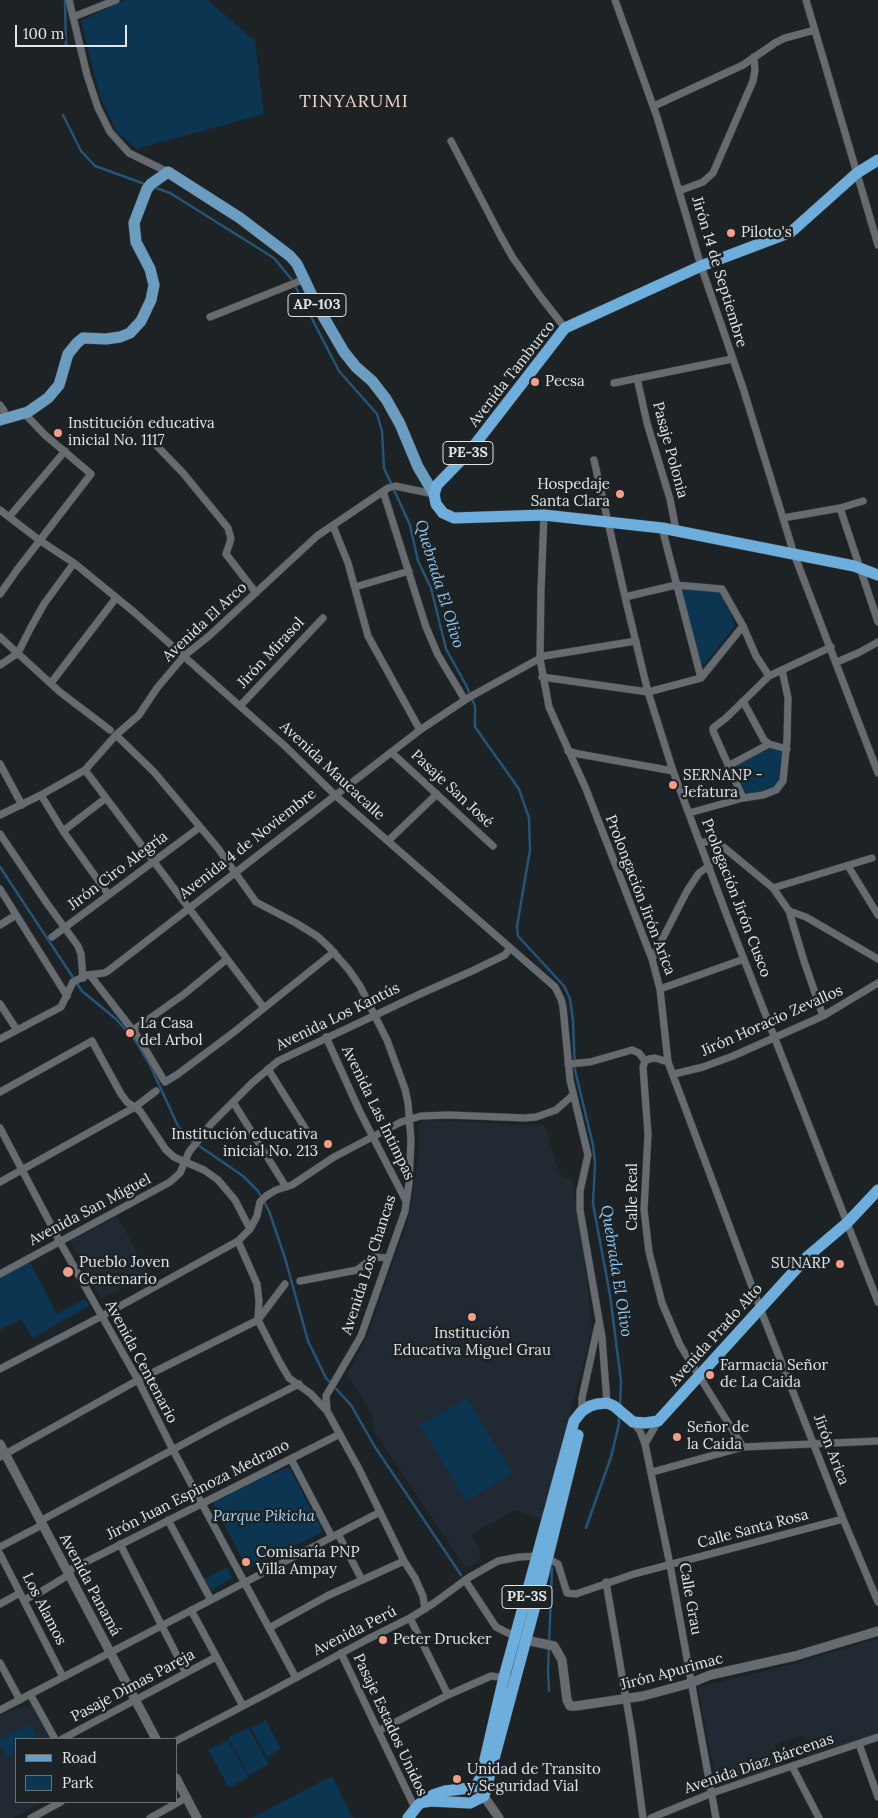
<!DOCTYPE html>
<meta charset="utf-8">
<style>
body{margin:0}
#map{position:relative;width:878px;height:1818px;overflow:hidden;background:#1d2225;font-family:Lora,serif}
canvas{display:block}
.legend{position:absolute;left:15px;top:1738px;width:162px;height:65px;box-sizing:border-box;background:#1d2225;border:1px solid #6c7073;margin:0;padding:6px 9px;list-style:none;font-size:15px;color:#e2e5e7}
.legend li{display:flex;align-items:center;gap:10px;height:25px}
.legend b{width:25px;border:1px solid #6c7073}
.scale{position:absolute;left:15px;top:25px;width:112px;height:22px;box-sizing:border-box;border:2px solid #e2e5e7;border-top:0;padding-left:6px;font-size:15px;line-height:18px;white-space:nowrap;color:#e2e5e7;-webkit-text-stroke:4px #1d2225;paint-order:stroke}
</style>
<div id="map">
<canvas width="878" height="1818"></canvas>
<ul class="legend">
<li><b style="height:6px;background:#6b9dc1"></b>Road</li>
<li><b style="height:14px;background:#0b3551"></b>Park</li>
</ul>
<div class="scale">100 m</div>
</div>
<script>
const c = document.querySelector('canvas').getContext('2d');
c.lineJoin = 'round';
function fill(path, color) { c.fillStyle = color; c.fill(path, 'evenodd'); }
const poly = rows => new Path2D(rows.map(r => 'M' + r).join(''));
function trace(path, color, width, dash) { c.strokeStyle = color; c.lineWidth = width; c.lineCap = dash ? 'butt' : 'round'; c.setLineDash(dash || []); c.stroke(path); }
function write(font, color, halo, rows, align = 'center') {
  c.font = font + ' Lora,serif'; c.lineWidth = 5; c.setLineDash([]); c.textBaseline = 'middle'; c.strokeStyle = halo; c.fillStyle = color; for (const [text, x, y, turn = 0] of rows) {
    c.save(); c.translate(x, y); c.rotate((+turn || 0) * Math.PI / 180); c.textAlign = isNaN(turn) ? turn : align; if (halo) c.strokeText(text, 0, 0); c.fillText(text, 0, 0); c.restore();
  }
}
const built = poly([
 [423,1120,545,1126,558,1169,564,1179,572,1177,573,1181,588,1290,592,1331,542,1519,515,1510,472,1534,481,1554,477,1563,469,1568,464,1565,374,1431,372,1415,347,1374,366,1340,410,1213,419,1151,419,1124],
 [117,1216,149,1274,101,1299,70,1241],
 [878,1639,878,1734,810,1756,803,1735,775,1744,781,1766,722,1787,716,1783,698,1689,702,1686,785,1666],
 [30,1706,33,1707,50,1739,16,1739,16,1802,42,1802,12,1818,0,1818,0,1716,18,1707]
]);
const green = poly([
 [124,0,208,0,255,41,264,114,137,149,117,132,101,99,81,21],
 [681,587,722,590,735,626,703,666,699,663],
 [773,747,779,749,783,755,780,781,774,789,750,795,746,793,734,770,735,765,766,748],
 [29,1260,57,1314,85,1299,89,1306,33,1338,21,1319,0,1330,0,1276],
 [467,1398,512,1473,466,1501,420,1425],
 [289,1467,323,1532,247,1569,211,1499,269,1472,273,1474],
 [227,1567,232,1577,231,1579,212,1590,209,1590,203,1580],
 [266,1720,281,1749,267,1757,251,1728],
 [30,1724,38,1739,16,1739,16,1752,6,1757,0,1745,0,1739],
 [248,1727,269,1764,249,1775,228,1738],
 [228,1740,249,1777,229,1788,208,1750],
 [332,1776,353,1818,251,1818]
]);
const stream = poly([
 [65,0,66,46],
 [63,115,81,151,95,166,145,184],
 [153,187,170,193,274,258,292,280,339,371,377,414,382,431,384,468,410,525,418,561,431,588,446,649,466,685,475,706,475,727,519,789,529,818,530,850,517,926,518,936,564,986,570,999,573,1021,575,1070,593,1145,595,1163,593,1204,610,1295,621,1381,620,1407],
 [0,867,82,991,116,1019,135,1040,150,1065,178,1126,189,1139,243,1176,258,1191,269,1211,285,1258,308,1341,326,1378,351,1405,375,1447,461,1575],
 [586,1528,611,1457,619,1424,619,1415],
 [549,1691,548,1671,552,1568]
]);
const minor = poly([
 [69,0,87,75,98,108,110,132,129,153,168,172],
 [615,0,657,117,701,266,743,388,794,554,878,773],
 [806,0,878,245],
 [73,17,116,0],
 [654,106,743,65,775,43,785,38,815,30],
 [451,141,500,235,513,258,540,296,565,328],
 [679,191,703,182,713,173,753,81,755,70,754,57],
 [210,317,305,279],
 [637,378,647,423,670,499,676,530],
 [614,383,732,359],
 [0,405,4,411,4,420],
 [154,443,183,473,228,528,231,539,226,554,256,593],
 [594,460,625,597,648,692,673,771,727,916,878,1302],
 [383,491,426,627,438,655,465,700],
 [840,508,878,622],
 [0,510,39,540,74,563,134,612,286,747,335,795,555,987,561,999,563,1007,570,1080,588,1155,580,1191,580,1210,602,1337,607,1403],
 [544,515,541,590,540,659,549,707,586,789,652,959,660,989,668,1062,760,1308,843,1519,878,1602],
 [9,517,65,451],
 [783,518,840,508,863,501],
 [333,526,348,563,368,636,420,730],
 [662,528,701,678],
 [355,587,409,571],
 [0,594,17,570,91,474,45,435,24,413],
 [625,597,676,585,722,589,743,626,756,656,769,676],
 [0,637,60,692,110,730],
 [837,662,858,653,878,642],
 [0,665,18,653,30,629,44,604,74,563],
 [542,677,648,692,701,678,743,626],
 [51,683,116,598],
 [743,701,764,740,769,744,787,749],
 [240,706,323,618],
 [116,735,154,772,217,847,256,902,296,923,317,936,328,946,349,970,360,986,387,1040,405,1089,408,1103,411,1140,409,1183,405,1211,361,1336,326,1396,327,1411],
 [568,751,579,754,673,771],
 [391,752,493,846],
 [0,764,22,805],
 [728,766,769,744],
 [85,770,264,1008],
 [41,795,63,831,108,894],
 [743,798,713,731,713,728,726,718,769,676,831,647],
 [689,813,743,798,763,795,776,790,783,781,787,740,788,698,782,670],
 [0,815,41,795,85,770,116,735,139,715,157,688,184,656,209,636,317,536,388,488,395,486,434,494],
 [63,831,106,798],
 [0,834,46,902,78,946,81,954,83,978],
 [388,841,437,794],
 [700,843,715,840,773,888,789,911,806,917,878,959],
 [848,866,878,915],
 [773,888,872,858],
 [0,889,67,996],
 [789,911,804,961,823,1016],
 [0,925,16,915],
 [52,937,200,827],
 [652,959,687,891,699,873,709,866],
 [90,975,138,1037,165,1082,178,1074,234,1032,334,952],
 [660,989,744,959],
 [0,1004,17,1030],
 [133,1030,183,995,227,959],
 [326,1037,360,1112,406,1201],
 [0,1039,61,1007,73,982,87,975,104,973,108,971,420,730,468,698,544,656,636,641],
 [668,1062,655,1058,649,1059,645,1061,643,1067,648,1134,644,1210,649,1252,662,1303,680,1345,743,1447],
 [568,1064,590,1062,632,1050,639,1053,645,1061],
 [268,1069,310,1136],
 [674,1074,703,1067,733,1056,823,1016,878,983],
 [0,1092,92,1041,121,1094,127,1102,140,1111,166,1150,174,1157,204,1170,218,1180,235,1200,250,1229],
 [233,1102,286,1187],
 [0,1128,60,1242,138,1380,173,1450,296,1678],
 [0,1182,135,1107,156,1091],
 [238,1241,257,1284,259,1301,258,1320,279,1361,289,1378,311,1394,327,1411,359,1469,404,1561,415,1578,423,1596,425,1609],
 [0,1274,170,1182,180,1173,189,1152,211,1124,252,1083,278,1061,420,994,472,971,505,955,510,948],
 [300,1281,357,1270,374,1257,388,1258],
 [0,1369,102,1316,238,1241,250,1229,257,1216,260,1202,266,1196,276,1190,292,1185,334,1157,401,1122,421,1116,449,1115,525,1118,536,1117,556,1110,573,1095],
 [582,1411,582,1398,598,1325],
 [658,1421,645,1444,670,1565,716,1818],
 [633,1422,640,1431,645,1444],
 [0,1457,138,1380,258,1320,285,1284],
 [291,1459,332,1537],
 [652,1472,743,1447,878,1441],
 [168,1520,211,1600],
 [40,1521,226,1421,299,1384],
 [338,1534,362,1580],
 [120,1544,186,1673],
 [0,1547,42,1525],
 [0,1554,63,1677],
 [68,1571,340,1434],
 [465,1580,496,1627,516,1637],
 [606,1582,632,1734,643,1818],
 [24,1600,44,1590,70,1574],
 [0,1604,20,1593],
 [191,1610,243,1706],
 [410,1618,448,1695],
 [269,1628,327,1596,404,1561],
 [341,1653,415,1808],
 [0,1663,20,1700],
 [30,1694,55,1739],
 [0,1710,380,1512],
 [378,1731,448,1695,491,1676,507,1678],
 [62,1739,216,1657],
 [176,1741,266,1694,366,1640,410,1618,434,1603,468,1578,498,1561,519,1557,538,1556,547,1558,558,1564,567,1593,576,1594,634,1574,843,1519],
 [859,1744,878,1797],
 [792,1766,819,1818],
 [31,1818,61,1802],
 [150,1818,186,1798],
 [651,1818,712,1793,878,1737]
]);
const tertiary = poly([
 [0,1444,156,1739],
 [521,1639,554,1646,562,1660,567,1700,570,1706,576,1706,643,1696,691,1683,710,1675,795,1656,878,1631],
 [176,1778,197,1818],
 [481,1792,499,1818]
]);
const primary = poly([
 [0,420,28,412,48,398,59,385,68,354,77,343,83,338,106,339,120,337,130,333,141,321,151,300,154,285,150,269,136,242,134,223,147,189,151,184,168,172,240,218,290,256,297,264,316,304,344,352,356,367,372,381,386,399,400,424,418,467,434,494]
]);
const trunk = poly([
 [878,160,857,173,791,232,701,266,565,328,469,452,437,485,434,494,436,504,443,513,454,518,544,515,662,528,854,566,878,575],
 [425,1802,430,1801,470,1803,484,1796,543,1576,578,1435],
 [408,1818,418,1805,433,1795,445,1791,470,1788,476,1786,481,1777,504,1677,574,1421,582,1411,590,1406,597,1404,607,1403,614,1406,633,1422,645,1423,658,1421,807,1257,847,1223,878,1190]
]);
const markers = [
 [731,233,5,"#f49e8a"],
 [535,382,5,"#f49e8a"],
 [58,433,5,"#f49e8a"],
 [620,494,5,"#f49e8a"],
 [673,785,5,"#f49e8a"],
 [130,1033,5,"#f49e8a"],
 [328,1144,5,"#f49e8a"],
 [840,1264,5,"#f49e8a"],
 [68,1272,6,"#f49e8a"],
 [472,1317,5,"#f49e8a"],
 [710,1375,5,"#f49e8a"],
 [677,1437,5,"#f49e8a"],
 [246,1562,5,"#f49e8a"],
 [383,1640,5,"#f49e8a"],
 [457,1779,5,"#f49e8a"]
];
const shields = [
 [317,305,58],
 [468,453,50],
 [527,1597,50]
];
const shieldNames = [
 ["AP-103",317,305],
 ["PE-3S",468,453],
 ["PE-3S",527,1597]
];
const poiNames = [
 ["Piloto's",741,233],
 ["Pecsa",545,382],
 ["Institución educativa",68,424],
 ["inicial No. 1117",68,441],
 ["Hospedaje",610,485,"right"],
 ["Santa Clara",610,502,"right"],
 ["SERNANP -",683,776],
 ["Jefatura",683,793],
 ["La Casa",140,1024],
 ["del Arbol",140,1041],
 ["Institución educativa",318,1135,"right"],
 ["inicial No. 213",318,1152,"right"],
 ["Pueblo Joven",79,1263],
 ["Centenario",79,1280],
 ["SUNARP",830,1264,"right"],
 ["Institución",472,1334,"center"],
 ["Educativa Miguel Grau",472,1351,"center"],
 ["Farmacia Señor",720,1366],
 ["de La Caida",720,1383],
 ["Señor de",687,1428],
 ["la Caida",687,1445],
 ["Comisaría PNP",256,1553],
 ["Villa Ampay",256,1570],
 ["Peter Drucker",393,1640],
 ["Unidad de Transito",467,1770],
 ["y Seguridad Vial",467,1787]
];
const streetNames = [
 ["Jirón 14 de Septiembre",719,272,73],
 ["Avenida Tamburco",512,374,-52],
 ["Pasaje Polonia",670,450,75],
 ["Avenida El Arco",205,622,-43],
 ["Jirón Mirasol",271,653,-47],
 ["Avenida Maucacalle",332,771,43],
 ["Pasaje San José",452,789,43],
 ["Avenida 4 de Noviembre",248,844,-38],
 ["Jirón Ciro Alegría",118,871,-37],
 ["Prolongación Jirón Arica",640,895,69],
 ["Prologación Jirón Cusco",736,898,69],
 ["Avenida Los Kantús",338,1017,-26],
 ["Jirón Horacio Zevallos",772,1021,-24],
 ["Avenida Las Intimpas",378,1113,64],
 ["Calle Real",633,1197,-90],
 ["Avenida San Miguel",90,1210,-28],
 ["Avenida Los Chancas",369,1265,-72],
 ["Avenida Prado Alto",716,1335,-48],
 ["Avenida Centenario",141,1362,62],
 ["Jirón Arica",831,1450,69],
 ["Jirón Juan Espinoza Medrano",198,1490,-27],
 ["Calle Santa Rosa",753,1529,-15],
 ["Avenida Panamá",90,1585,62],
 ["Calle Grau",690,1599,80],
 ["Los Alamos",44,1609,63],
 ["Avenida Perú",355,1631,-27],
 ["Jirón Apurimac",672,1672,-15],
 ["Pasaje Dimas Pareja",133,1686,-28],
 ["Pasaje Estados Unidos",390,1725,65],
 ["Avenida Díaz Bárcenas",759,1764,-19]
];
const parkNames = [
 ["Parque Pikicha",264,1517]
];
const waterNames = [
 ["Quebrada El Olivo",439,584,73],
 ["Quebrada El Olivo",616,1271,81]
];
const quarterNames = [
 ["TINYARUMI",354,102]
];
fill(built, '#212a32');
fill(green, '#0b3551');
trace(stream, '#245578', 2.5);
trace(minor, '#3c3f42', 8);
trace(tertiary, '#3c3f42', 10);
trace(primary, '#3c3f42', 12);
trace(trunk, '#3c3f42', 12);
trace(minor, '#666b70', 7);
trace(tertiary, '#666b70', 9);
trace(primary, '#6b9dc1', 11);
trace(trunk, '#6daedc', 11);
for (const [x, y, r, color] of markers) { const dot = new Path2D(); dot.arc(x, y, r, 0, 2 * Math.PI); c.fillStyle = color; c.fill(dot); trace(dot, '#1d2225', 2); }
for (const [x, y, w] of shields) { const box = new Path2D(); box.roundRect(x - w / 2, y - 11.5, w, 23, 4); c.fillStyle = '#1d2225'; c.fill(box); trace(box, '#e2e5e7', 1); }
write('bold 14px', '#e2e5e7', null, shieldNames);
write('15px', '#e2e5e7', '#1d2225', poiNames, 'left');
write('15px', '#e2e5e7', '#1d2225', streetNames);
write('italic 15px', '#a7d2f3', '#1d2225', parkNames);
write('italic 16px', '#8fc8f4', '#1d2225', waterNames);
c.letterSpacing = '1px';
write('18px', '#f6d3cb', '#1d2225', quarterNames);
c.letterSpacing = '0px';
</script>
